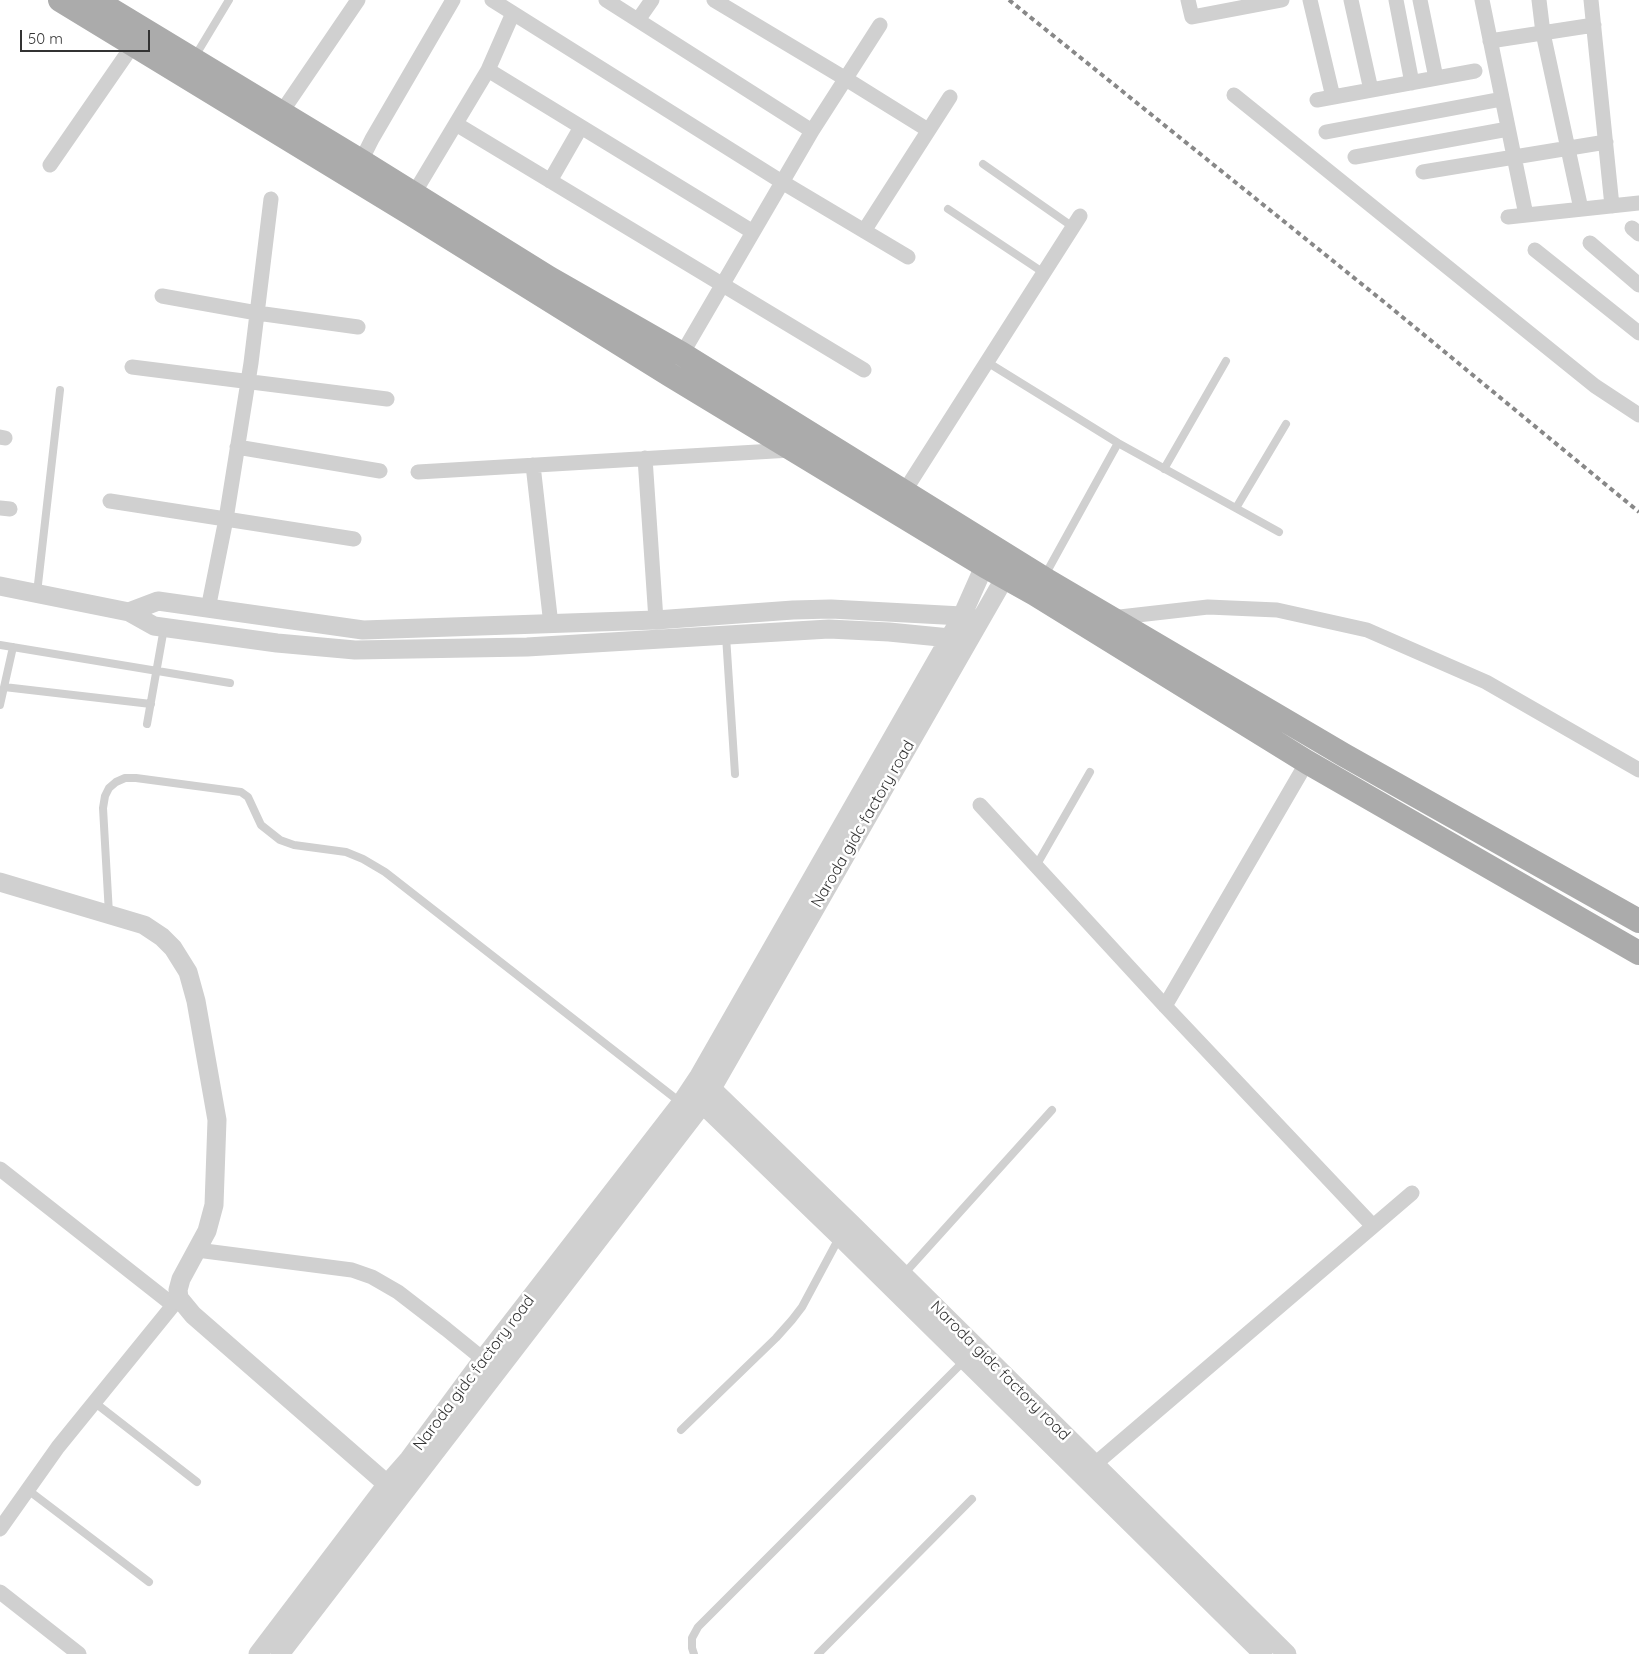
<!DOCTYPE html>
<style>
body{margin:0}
#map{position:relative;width:1639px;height:1654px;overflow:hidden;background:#fff;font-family:Quicksand,sans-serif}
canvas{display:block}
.scale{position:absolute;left:20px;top:30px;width:130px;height:22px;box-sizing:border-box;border:2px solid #333;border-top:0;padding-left:6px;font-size:15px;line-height:18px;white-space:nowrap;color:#333;-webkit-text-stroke:4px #fff;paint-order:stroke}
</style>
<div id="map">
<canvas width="1639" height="1654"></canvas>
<div class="scale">50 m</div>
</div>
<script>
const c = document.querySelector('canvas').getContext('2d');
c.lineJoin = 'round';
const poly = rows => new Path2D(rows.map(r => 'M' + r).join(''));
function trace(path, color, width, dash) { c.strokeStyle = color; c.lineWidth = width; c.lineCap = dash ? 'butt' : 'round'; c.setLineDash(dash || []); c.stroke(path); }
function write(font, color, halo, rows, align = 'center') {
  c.font = font + ' Quicksand,sans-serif'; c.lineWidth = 5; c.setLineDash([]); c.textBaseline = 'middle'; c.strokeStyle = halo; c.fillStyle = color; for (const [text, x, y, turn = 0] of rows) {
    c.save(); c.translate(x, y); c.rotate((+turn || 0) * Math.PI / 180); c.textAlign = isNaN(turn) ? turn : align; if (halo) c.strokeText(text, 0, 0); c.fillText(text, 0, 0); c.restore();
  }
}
const service = poly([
 [194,58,229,0],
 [983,164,1073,227],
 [948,209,1044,273],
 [987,362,1118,443,1279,532],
 [1164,469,1226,361],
 [1236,508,1286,424],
 [1044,577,1118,443],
 [37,593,60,390],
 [726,636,735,774],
 [0,645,230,683],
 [4,687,151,704],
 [0,705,13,647],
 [147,724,164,628],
 [1036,866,1090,772],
 [109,914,103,808,105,796,109,788,116,782,125,778,136,778,241,792,248,797,261,825,280,840,294,845,346,852,363,859,385,872,680,1102],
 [903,1275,1052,1110],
 [94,1402,197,1482],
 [681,1430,776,1338,792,1320,802,1307,839,1238],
 [28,1490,149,1582],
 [694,1654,692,1648,692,1638,698,1627,965,1360],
 [818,1654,972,1499]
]);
const minor = poly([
 [492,0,782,182,908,257],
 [606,0,812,131,682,354],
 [714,0,846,79,928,130],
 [1188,0,1192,17,1282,0],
 [1310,0,1333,97],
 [1351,0,1371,90],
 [1396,0,1412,83],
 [1420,0,1436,78],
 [1482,0,1526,215],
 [1539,0,1543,33,1581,209],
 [1591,0,1612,206],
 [638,20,652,0],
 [1490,41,1594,25],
 [488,70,753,232],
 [1234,95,1595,386,1639,415],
 [1317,100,1475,71],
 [281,113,358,0],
 [456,124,864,370],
 [812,131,880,25],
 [1326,132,1502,99],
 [1355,157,1508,129],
 [361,161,372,139,453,0],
 [50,165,133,45],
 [1423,172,1606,142],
 [550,181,581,127],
 [413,195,488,70,513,13],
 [1508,217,1639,203],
 [1632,228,1639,234],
 [864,231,950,97],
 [1590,243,1639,285],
 [1535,250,1639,333],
 [162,296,257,313,358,327],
 [132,367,387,399],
 [0,437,5,438],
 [237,447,380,471],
 [645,458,656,620],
 [533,465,551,625],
 [418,472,791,450],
 [904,492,1080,216],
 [110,501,354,539],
 [0,508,10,509],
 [208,609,226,519,251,363,271,199],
 [1111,618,1208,607,1277,610,1367,630,1486,682,1639,770],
 [980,805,1165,1006,1373,1226],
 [1165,1006,1307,762],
 [0,1169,173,1305],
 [197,1250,352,1270,372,1277,398,1292,446,1329,483,1359],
 [1095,1464,1412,1193],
 [0,1529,58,1447,179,1298],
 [0,1592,79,1654]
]);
const tertiary = poly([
 [0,586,129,612,154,626,277,643,355,650,527,647,829,629,889,632,960,639],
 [129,612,158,601,363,630,656,620,793,610,831,609,962,616,973,618],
 [0,882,144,925,162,937,173,948,188,972,196,1001,217,1120,214,1205,207,1231,181,1279,178,1290,179,1298,193,1315,396,1492],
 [703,1080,852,1224,1287,1654],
 [694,1096,840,1237,1263,1654],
 [258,1654,387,1484,409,1459,483,1359,681,1103,699,1076,962,616,990,553],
 [280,1654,703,1104,1012,565]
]);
const primary = poly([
 [60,0,408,212,670,375,985,566,1035,594,1307,762,1639,953],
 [95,0,361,161,549,278,682,354,1043,578,1344,755,1639,921]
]);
const rail = poly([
 [1009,0,1389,306,1639,512]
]);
const streetNames = [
 ["Naroda gidc factory road",863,824,-60],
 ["Naroda gidc factory road",1000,1371,45],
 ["Naroda gidc factory road",474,1373,-53]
];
trace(service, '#d0d0d0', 8);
trace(minor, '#d0d0d0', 15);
trace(tertiary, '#d0d0d0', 19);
trace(primary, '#ababab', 24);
trace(rail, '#888', 4, [5, 4]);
write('16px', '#333', '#fff', streetNames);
</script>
